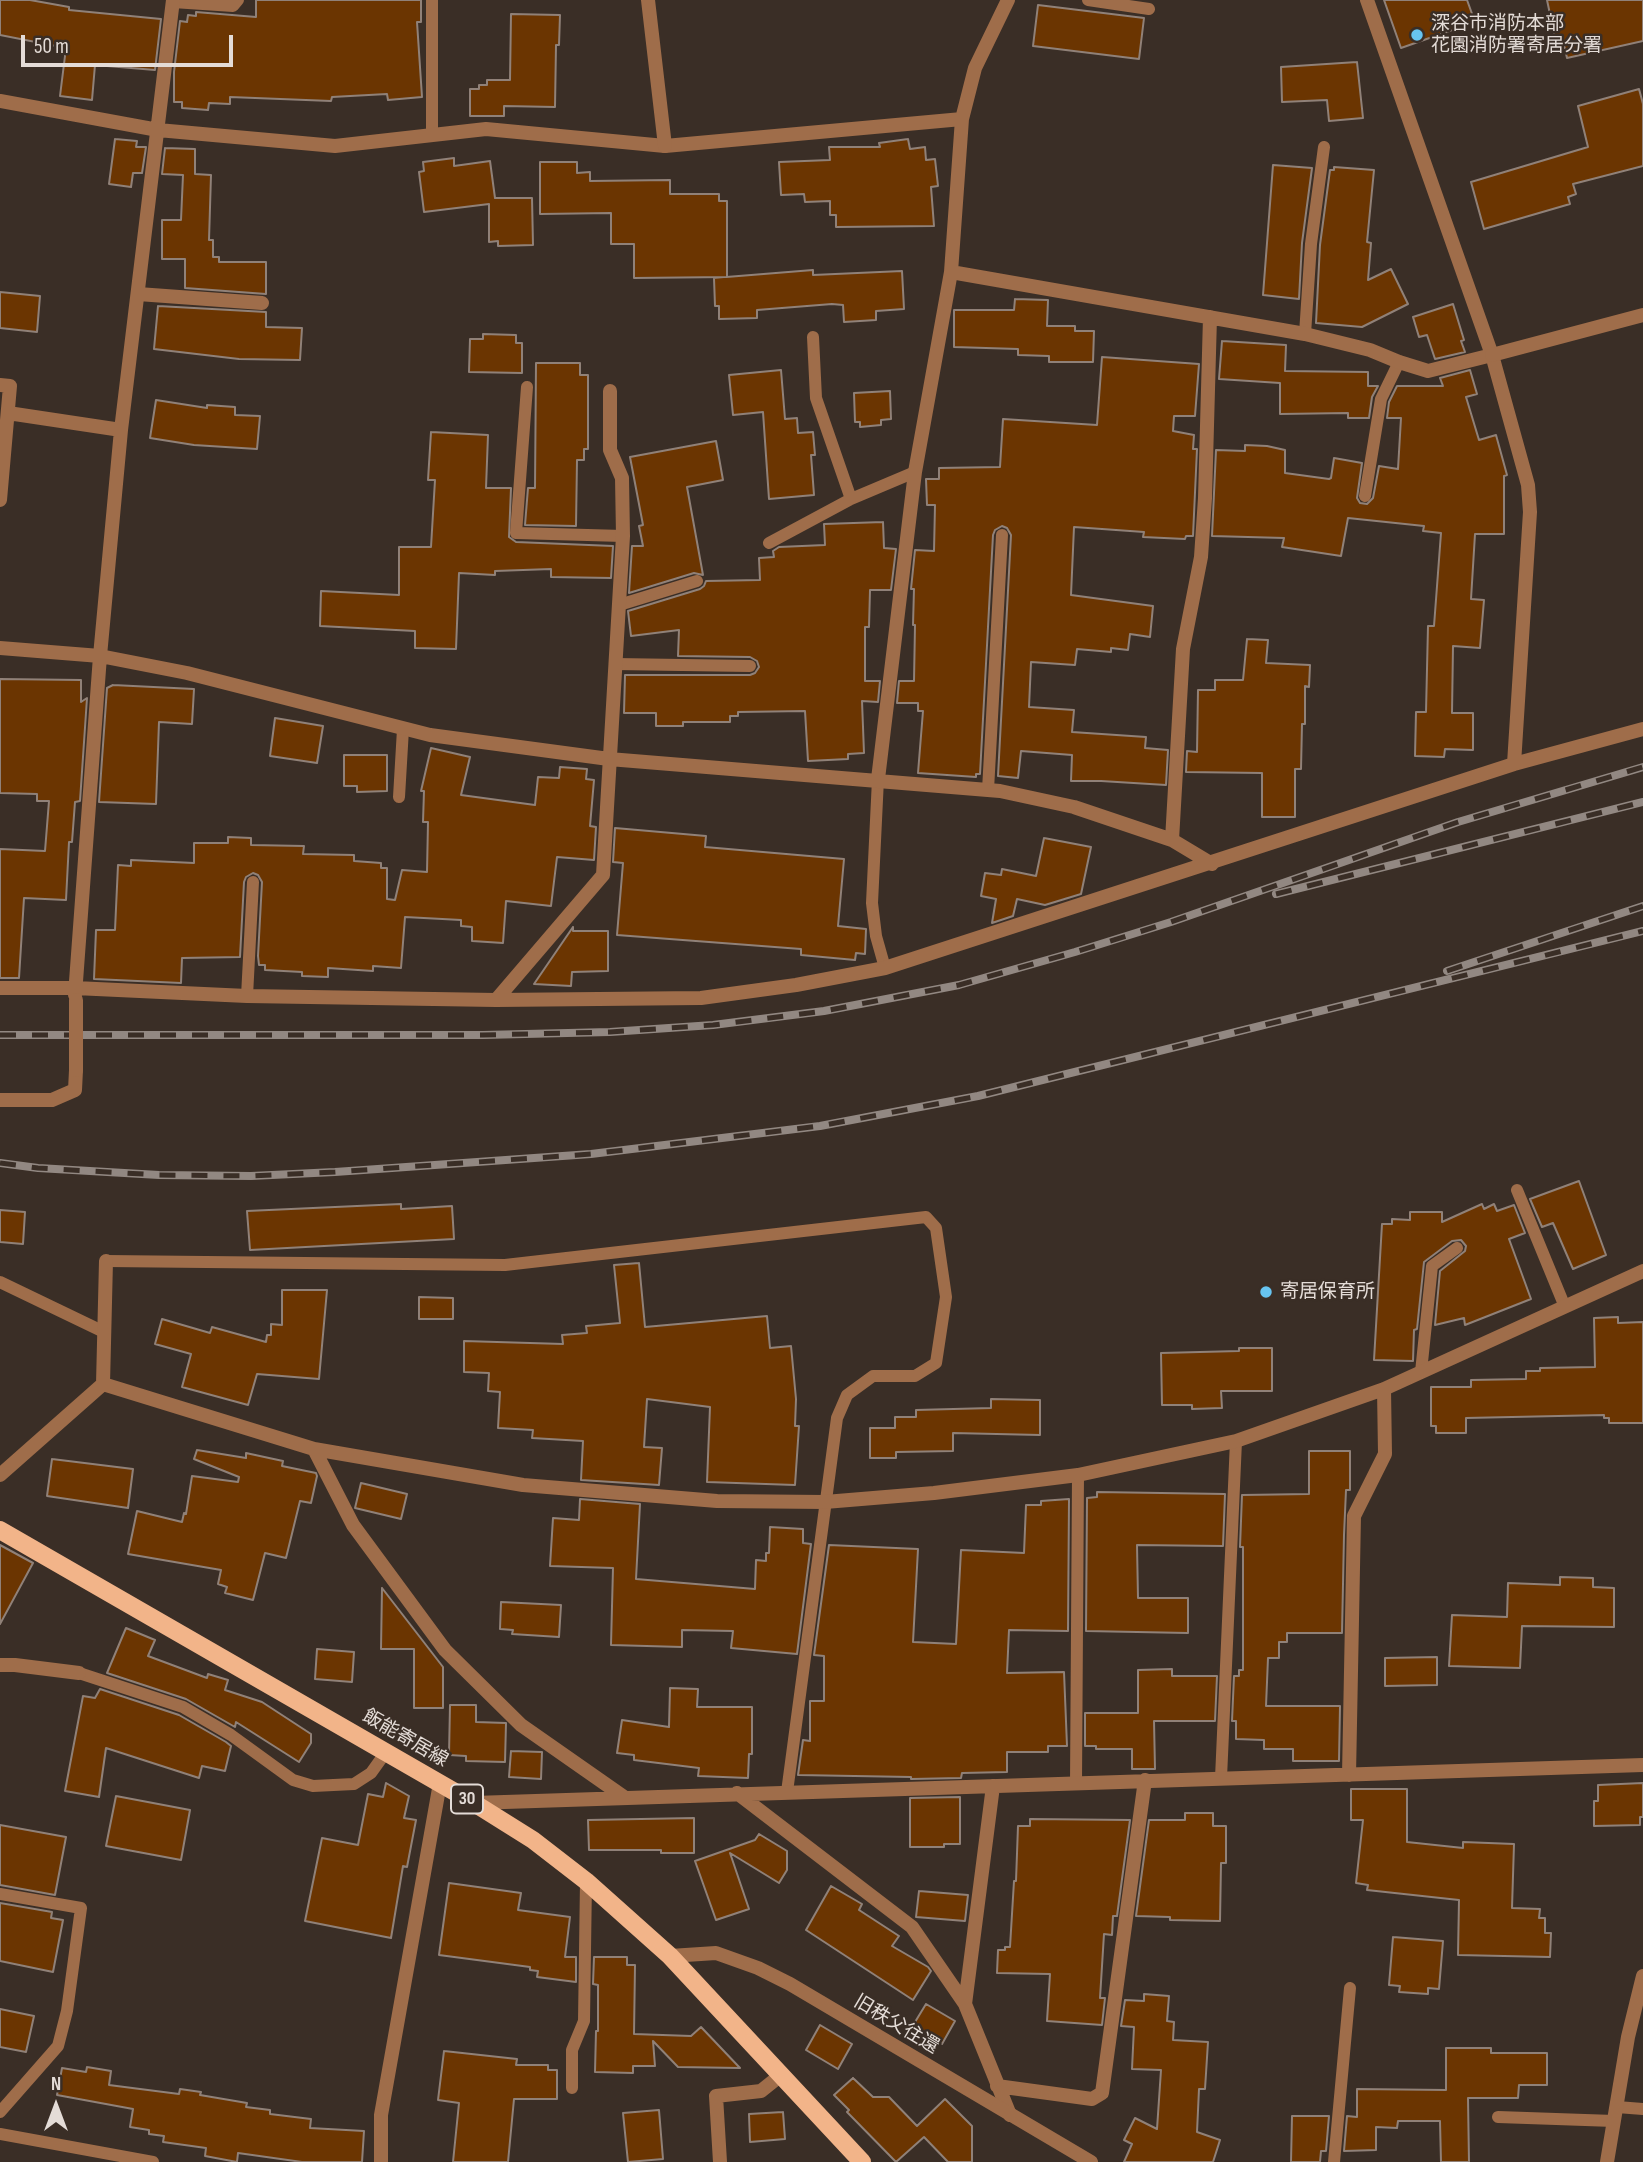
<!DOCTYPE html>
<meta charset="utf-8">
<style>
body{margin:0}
#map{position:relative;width:1643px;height:2162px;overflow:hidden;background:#3a2e26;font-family:"Sofia Sans Condensed",sans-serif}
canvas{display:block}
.north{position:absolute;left:21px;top:2071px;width:70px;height:70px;-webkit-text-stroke:5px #3a2e26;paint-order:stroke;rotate:0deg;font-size:19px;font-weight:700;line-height:28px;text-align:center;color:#e4dcd7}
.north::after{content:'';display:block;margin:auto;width:24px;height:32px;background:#e4dcd7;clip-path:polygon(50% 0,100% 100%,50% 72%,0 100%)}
.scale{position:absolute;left:21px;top:35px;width:212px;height:32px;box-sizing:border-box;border:4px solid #e4dcd7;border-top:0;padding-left:9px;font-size:21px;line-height:24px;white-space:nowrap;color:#e4dcd7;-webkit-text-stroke:5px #3a2e26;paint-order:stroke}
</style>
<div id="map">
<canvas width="1643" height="2162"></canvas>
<div class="north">N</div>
<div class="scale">50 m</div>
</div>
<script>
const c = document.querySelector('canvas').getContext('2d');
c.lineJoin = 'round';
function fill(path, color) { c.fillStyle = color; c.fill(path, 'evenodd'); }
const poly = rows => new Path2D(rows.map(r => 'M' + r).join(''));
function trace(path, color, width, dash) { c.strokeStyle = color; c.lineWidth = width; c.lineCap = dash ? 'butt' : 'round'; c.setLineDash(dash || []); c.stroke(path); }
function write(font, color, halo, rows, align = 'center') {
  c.font = font + ' "Sofia Sans Condensed","Noto Sans JP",sans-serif'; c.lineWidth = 5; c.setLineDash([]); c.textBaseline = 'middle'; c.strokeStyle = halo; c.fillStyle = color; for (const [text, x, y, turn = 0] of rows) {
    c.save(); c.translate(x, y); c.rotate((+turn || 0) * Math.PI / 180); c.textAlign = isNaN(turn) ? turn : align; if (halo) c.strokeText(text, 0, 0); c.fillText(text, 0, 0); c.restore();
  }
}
const building = poly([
 [0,0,30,0,69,7,69,10,161,19,155,70,95,65,92,100,60,96,66,48,0,35,0,0],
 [256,0,421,0,421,22,417,22,422,97,388,100,387,94,332,97,331,101,230,97,230,104,209,103,208,110,182,108,182,102,174,102,174,72,180,21,187,22,188,15,196,16,196,12,256,17,256,0],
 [1384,0,1467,0,1475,22,1401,48,1384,0],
 [1547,0,1643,0,1643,41,1567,58,1562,36,1555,38,1547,0],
 [1038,5,1144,18,1139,59,1033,46,1038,5],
 [511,14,560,15,559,45,556,45,555,107,504,106,504,116,470,116,470,89,479,89,479,85,487,85,487,80,510,80,511,14],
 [1357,62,1363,118,1329,121,1327,100,1282,102,1281,67,1357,62],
 [1639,89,1643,104,1643,166,1573,184,1576,194,1568,197,1570,204,1484,229,1471,182,1588,147,1578,106,1639,89],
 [115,139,137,141,136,147,146,147,142,173,133,173,131,187,109,184,115,139],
 [908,139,910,149,925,147,926,160,935,159,938,186,931,187,934,226,836,227,836,215,830,215,830,201,805,202,804,194,781,195,779,162,830,160,829,147,880,147,879,143,908,139],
 [165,148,195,149,195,174,211,175,209,240,213,240,213,257,219,257,219,262,266,262,266,294,185,288,185,259,162,259,162,220,181,220,183,175,162,174,165,148],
 [454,158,454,166,490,161,495,198,532,198,533,245,498,246,498,241,489,242,489,204,424,212,419,172,424,171,423,162,454,158],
 [540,162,577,162,577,173,590,172,590,181,670,180,670,194,719,194,719,201,727,201,727,277,634,278,634,244,611,244,611,213,540,214,540,162],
 [1273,165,1312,168,1302,243,1299,299,1263,295,1273,165],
 [1334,167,1374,170,1367,242,1371,243,1368,280,1391,269,1408,304,1362,327,1316,323,1320,245,1330,170,1334,170,1334,167],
 [813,270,813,275,902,271,904,309,876,311,876,320,844,322,843,305,832,304,757,310,757,318,719,319,719,306,715,306,714,278,813,270],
 [0,292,40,296,37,332,0,328,0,292],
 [1015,299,1048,300,1047,326,1075,326,1075,331,1094,331,1093,362,1049,362,1049,356,1018,355,1018,349,954,347,954,310,1014,310,1015,299],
 [1453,304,1464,340,1461,341,1465,352,1435,359,1427,335,1419,337,1413,317,1453,304],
 [158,306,266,312,266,327,302,328,300,360,239,359,154,349,158,306],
 [483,334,516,335,516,343,522,343,522,373,469,372,470,339,483,339,483,334],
 [1222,341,1286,345,1285,371,1368,372,1368,386,1378,386,1372,397,1369,418,1348,418,1348,413,1280,414,1280,383,1219,379,1222,341],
 [1102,357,1199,364,1195,416,1174,416,1173,431,1194,435,1193,449,1197,449,1193,536,1186,536,1185,539,1143,537,1144,532,1074,527,1071,595,1153,606,1150,637,1130,634,1128,650,1111,648,1111,652,1077,649,1075,665,1031,662,1029,707,1074,710,1072,732,1146,737,1145,748,1168,750,1166,785,1101,781,1071,781,1072,755,1021,751,1018,778,998,776,1011,535,1007,528,1002,526,995,530,993,535,980,774,976,774,976,777,918,773,923,711,918,711,918,703,897,703,899,681,914,681,915,625,913,625,914,589,911,589,915,550,934,551,935,505,927,505,926,479,939,479,939,468,1000,467,1003,419,1097,425,1102,357],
 [536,363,580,363,580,375,588,375,588,449,584,449,584,460,577,460,576,526,525,525,528,488,535,488,536,363],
 [781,370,785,419,797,418,798,433,813,432,815,455,811,455,814,495,769,499,763,412,733,415,729,375,781,370],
 [1470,370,1477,394,1466,397,1479,440,1496,435,1507,475,1504,476,1504,534,1475,534,1471,599,1484,600,1480,648,1453,646,1452,713,1473,713,1473,750,1445,749,1444,757,1415,756,1416,712,1426,712,1428,626,1434,626,1441,533,1423,531,1424,526,1348,518,1341,556,1282,547,1284,538,1212,536,1216,450,1245,451,1245,445,1267,446,1285,450,1285,473,1329,479,1331,478,1334,458,1362,463,1357,498,1360,503,1367,504,1373,498,1379,466,1398,469,1401,418,1387,418,1389,402,1397,386,1443,386,1440,378,1470,370],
 [890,391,891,419,881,420,881,425,860,427,860,422,855,422,854,393,890,391],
 [156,400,207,408,207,405,235,407,235,415,260,416,257,449,194,445,150,438,156,400],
 [431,432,488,435,486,488,511,488,509,537,516,542,613,546,611,578,551,577,551,569,495,571,495,575,459,573,456,649,415,648,415,631,320,626,321,591,399,595,399,547,431,547,435,480,428,480,431,432],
 [716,441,723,480,687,487,703,575,694,573,629,593,632,546,643,546,639,526,643,525,630,457,716,441],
 [883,522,884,548,896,549,891,590,870,590,869,627,865,627,865,681,880,681,878,702,862,701,864,753,848,754,848,759,808,761,805,711,738,712,738,716,730,716,730,722,683,722,683,726,656,726,656,713,624,713,625,675,750,675,755,673,759,667,757,661,750,657,678,656,679,630,631,636,628,611,700,589,704,586,706,581,760,580,759,558,774,557,773,551,779,547,825,545,824,524,883,522],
 [1247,639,1268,640,1266,663,1310,665,1309,687,1305,686,1305,724,1302,724,1301,769,1295,769,1295,817,1262,817,1262,773,1186,772,1187,751,1197,752,1198,690,1215,690,1215,680,1243,680,1247,639],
 [0,679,81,680,81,702,87,698,80,801,75,802,72,842,69,842,66,900,24,898,19,978,0,978,0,849,45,851,49,801,37,801,37,794,0,793,0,679],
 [113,685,194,689,192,724,159,722,156,804,99,802,107,688,113,685],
 [275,718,323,726,317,763,270,756,275,718],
 [431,748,470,757,461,795,535,805,538,777,559,778,560,767,587,769,586,779,594,780,590,826,596,827,594,860,557,857,551,906,506,901,503,943,472,941,472,927,461,926,461,920,405,917,401,968,373,966,373,971,328,968,328,977,302,976,302,972,265,970,265,965,259,965,258,956,262,882,258,875,253,873,246,877,244,882,240,957,182,958,181,983,94,979,96,930,115,930,118,865,131,866,131,860,194,863,194,843,228,843,228,837,251,838,251,845,304,846,303,854,354,855,354,861,381,863,381,868,387,868,387,899,395,900,402,870,427,872,428,822,423,822,424,791,421,791,431,748],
 [344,755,387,755,387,791,357,792,357,786,344,786,344,755],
 [615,828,706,836,705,847,844,859,838,926,866,929,865,954,856,953,855,960,801,955,801,949,617,935,623,863,613,862,615,828],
 [1044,838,1091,847,1081,894,1045,905,1017,899,1013,916,992,923,996,899,981,896,985,873,1001,875,1002,869,1036,876,1044,838],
 [573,927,573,931,608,931,608,971,572,972,571,986,534,984,573,927],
 [1579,1181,1606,1255,1573,1269,1553,1223,1542,1227,1530,1199,1579,1181],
 [401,1204,401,1209,452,1206,454,1239,250,1250,247,1211,401,1204],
 [1482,1204,1484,1209,1494,1204,1497,1211,1514,1205,1525,1233,1509,1239,1531,1299,1465,1325,1464,1318,1435,1325,1440,1271,1465,1251,1466,1246,1461,1240,1452,1241,1424,1262,1417,1329,1414,1330,1413,1361,1374,1360,1382,1224,1392,1224,1392,1219,1410,1220,1410,1212,1442,1212,1442,1222,1482,1204],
 [0,1210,25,1212,23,1244,0,1242,0,1210],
 [639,1263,645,1327,767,1316,770,1348,791,1346,796,1399,795,1426,799,1426,795,1485,707,1482,710,1407,647,1399,644,1447,662,1448,659,1485,581,1480,583,1441,532,1438,533,1430,498,1428,500,1392,488,1391,489,1373,464,1372,464,1341,563,1344,562,1335,587,1333,586,1326,620,1323,614,1265,639,1263],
 [282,1290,327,1290,319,1379,257,1374,248,1405,182,1387,191,1354,155,1344,162,1319,210,1333,212,1327,266,1342,267,1335,271,1335,271,1324,282,1325,282,1290],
 [419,1297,453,1298,453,1319,419,1319,419,1297],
 [1618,1317,1618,1323,1643,1322,1643,1423,1609,1423,1609,1418,1604,1418,1604,1415,1466,1418,1466,1433,1436,1433,1436,1426,1431,1426,1431,1387,1471,1387,1471,1380,1526,1379,1526,1371,1540,1371,1540,1368,1595,1367,1594,1318,1618,1317],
 [1239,1348,1272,1348,1272,1391,1221,1391,1222,1408,1192,1409,1192,1405,1162,1405,1161,1353,1239,1351,1239,1348],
 [991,1399,1040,1400,1040,1435,953,1433,953,1451,896,1452,896,1458,870,1458,870,1428,895,1428,895,1417,916,1417,916,1410,991,1408,991,1399],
 [197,1450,246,1458,246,1453,269,1458,283,1461,282,1466,316,1473,317,1476,311,1503,300,1501,286,1558,265,1553,253,1600,225,1593,227,1587,218,1584,221,1570,128,1554,137,1511,182,1522,184,1513,186,1514,192,1476,238,1482,239,1477,194,1459,197,1450],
 [1309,1451,1350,1451,1350,1490,1346,1490,1344,1535,1342,1633,1287,1633,1287,1642,1279,1642,1279,1658,1268,1658,1266,1706,1340,1706,1339,1761,1293,1761,1293,1749,1264,1749,1264,1740,1236,1739,1236,1721,1232,1721,1234,1676,1239,1676,1239,1670,1243,1670,1243,1547,1240,1547,1242,1495,1309,1494,1309,1451],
 [52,1459,133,1469,128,1508,47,1496,52,1459],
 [361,1483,407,1494,401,1519,355,1508,361,1483],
 [1097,1492,1225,1494,1223,1546,1137,1545,1138,1598,1188,1598,1188,1633,1086,1631,1087,1498,1097,1497,1097,1492],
 [580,1499,640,1504,636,1579,755,1589,756,1560,766,1561,766,1553,769,1553,770,1527,803,1529,803,1543,811,1544,797,1654,731,1648,733,1631,682,1630,682,1647,611,1645,613,1568,550,1566,553,1518,579,1520,580,1499],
 [1069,1499,1068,1631,1009,1630,1007,1673,1064,1672,1067,1746,1048,1746,1048,1752,1007,1752,1007,1772,962,1773,961,1778,911,1779,911,1777,798,1775,803,1740,810,1741,810,1701,824,1701,824,1656,814,1655,829,1545,918,1549,913,1642,956,1644,961,1550,1024,1553,1026,1505,1041,1505,1041,1501,1069,1499],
 [0,1545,33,1563,0,1624,0,1545],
 [1560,1577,1593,1578,1593,1587,1614,1588,1614,1627,1522,1626,1520,1668,1449,1666,1452,1615,1507,1617,1508,1583,1560,1585,1560,1577],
 [382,1588,443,1667,443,1708,414,1708,414,1649,381,1649,382,1588],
 [501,1602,561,1605,559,1637,512,1634,513,1630,500,1629,501,1602],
 [126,1628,155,1640,148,1656,207,1678,208,1674,228,1680,225,1690,262,1702,311,1734,311,1743,299,1762,236,1722,235,1727,186,1699,107,1673,126,1628],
 [317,1649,354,1652,352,1682,315,1679,317,1649],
 [1437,1657,1437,1685,1385,1686,1385,1658,1437,1657],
 [1172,1669,1172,1676,1217,1676,1215,1721,1154,1721,1155,1769,1132,1769,1132,1749,1096,1749,1096,1746,1085,1746,1085,1713,1138,1713,1138,1670,1172,1669],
 [670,1688,698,1689,697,1707,752,1707,752,1754,749,1754,748,1778,698,1776,699,1768,634,1760,634,1755,617,1753,622,1720,669,1727,670,1688],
 [100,1689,179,1715,226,1742,231,1746,225,1771,202,1766,199,1778,106,1748,99,1797,65,1791,83,1696,95,1698,100,1689],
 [450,1705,476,1705,476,1722,506,1723,505,1762,466,1761,466,1756,449,1755,450,1705],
 [511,1751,542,1752,541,1779,509,1777,511,1751],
 [386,1783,409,1796,404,1818,416,1820,407,1867,403,1866,391,1938,305,1921,322,1838,358,1845,368,1794,383,1797,386,1783],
 [1643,1783,1643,1817,1640,1817,1640,1825,1594,1826,1594,1801,1598,1801,1598,1785,1643,1783],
 [1351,1789,1407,1789,1407,1842,1463,1848,1463,1842,1514,1844,1512,1908,1540,1909,1539,1918,1545,1918,1545,1933,1551,1933,1550,1957,1458,1955,1459,1900,1367,1890,1368,1885,1356,1883,1363,1820,1351,1820,1351,1789],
 [116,1796,190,1810,181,1860,106,1846,116,1796],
 [960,1797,960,1844,944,1844,944,1847,910,1847,910,1798,960,1797],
 [1185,1813,1213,1813,1213,1826,1226,1826,1226,1863,1221,1863,1220,1921,1170,1920,1170,1917,1136,1916,1149,1820,1185,1820,1185,1813],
 [694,1818,694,1853,661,1853,661,1850,589,1850,588,1820,694,1818],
 [1030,1819,1130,1820,1117,1916,1113,1916,1112,1935,1104,1934,1100,1998,1105,1998,1102,2025,1047,2021,1050,1974,997,1973,998,1950,1005,1950,1005,1947,1010,1947,1014,1881,1016,1881,1018,1826,1030,1826,1030,1819],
 [0,1825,66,1837,55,1895,0,1885,0,1825],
 [759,1834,787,1851,787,1870,779,1883,730,1853,749,1909,716,1920,695,1861,755,1840,759,1834],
 [449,1883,521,1893,518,1910,570,1917,565,1957,576,1957,576,1982,537,1977,538,1971,530,1970,530,1967,439,1955,449,1883],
 [831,1886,862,1904,859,1910,899,1936,892,1946,928,1967,931,1971,913,2000,806,1930,831,1886],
 [919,1891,968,1895,965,1921,916,1917,919,1891],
 [0,1903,52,1912,51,1918,63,1920,53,1972,0,1961,0,1903],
 [1393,1937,1443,1941,1439,1989,1428,1988,1428,1994,1399,1992,1400,1986,1389,1985,1393,1937],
 [594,1957,627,1957,627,1965,635,1965,634,2034,691,2036,701,2027,740,2068,678,2067,653,2041,655,2066,633,2066,633,2073,595,2072,596,2031,598,2031,598,1985,593,1984,594,1957],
 [1144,1994,1169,1996,1167,2021,1174,2022,1173,2040,1208,2042,1205,2089,1199,2089,1197,2132,1220,2140,1213,2162,1124,2162,1132,2144,1124,2140,1135,2118,1157,2129,1161,2070,1132,2069,1134,2027,1121,2026,1125,2000,1144,2001,1144,1994],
 [926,2004,955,2021,942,2044,912,2027,926,2004],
 [0,2009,34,2016,26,2052,0,2047,0,2009],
 [820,2025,852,2044,838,2069,806,2050,820,2025],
 [1446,2048,1491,2048,1491,2053,1547,2053,1547,2085,1519,2085,1518,2098,1468,2098,1469,2162,1441,2162,1440,2121,1398,2121,1397,2128,1376,2127,1376,2150,1344,2151,1347,2116,1357,2117,1357,2089,1446,2090,1446,2048],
 [444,2051,517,2059,516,2065,548,2065,548,2070,557,2070,557,2099,514,2099,508,2162,453,2162,459,2103,438,2100,444,2051],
 [87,2067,111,2071,109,2085,179,2094,180,2089,201,2092,200,2095,247,2103,246,2107,270,2110,270,2114,311,2119,310,2128,364,2131,362,2162,302,2162,238,2153,237,2162,205,2156,206,2148,163,2142,164,2136,149,2134,149,2130,130,2127,133,2109,57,2095,62,2068,86,2072,87,2067],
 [853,2078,873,2097,889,2097,917,2126,945,2099,972,2126,972,2162,948,2162,924,2137,896,2162,847,2112,849,2110,834,2095,853,2078],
 [659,2110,663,2159,628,2162,623,2113,659,2110],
 [783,2112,785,2139,750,2142,749,2114,783,2112],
 [1292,2116,1329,2116,1326,2151,1321,2151,1320,2162,1291,2162,1292,2116]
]);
const service = poly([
 [432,0,432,135],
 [1088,0,1149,9],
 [173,2,233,6,238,0],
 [1305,334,1311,244,1324,147],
 [813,337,816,398,851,499,915,472],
 [527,387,516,533,623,536],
 [1365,496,1381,399,1399,362],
 [769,543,851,499],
 [619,605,697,581],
 [615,664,750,666],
 [878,779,872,903,876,936,885,968],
 [988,790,1002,535],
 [399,797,403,729],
 [247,996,253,882],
 [1517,1190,1565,1307],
 [106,1261,505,1265,926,1217,936,1228,946,1297,936,1363,915,1376,873,1376,847,1395,837,1418,787,1792],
 [0,1282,104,1332],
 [1421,1372,1432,1266,1457,1248],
 [79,1673,183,1707,231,1735,293,1780,313,1786,354,1784,371,1773,386,1752],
 [1221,1778,1236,1441],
 [1076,1782,1078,1475],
 [0,1894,81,1908,67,2011,58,2046,0,2112],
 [572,2088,572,2050,584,2021,586,1881],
 [1617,2107,1643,2109],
 [1498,2117,1614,2121],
 [0,2134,153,2162],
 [1334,2162,1350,1988]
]);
const minor = poly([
 [1367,0,1492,355,1528,485,1530,512,1514,764],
 [0,101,158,130,335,146,486,129,665,146,962,119],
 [951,272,1305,334,1370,350,1399,362,1428,371,1492,355],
 [138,294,262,303],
 [1210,317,1205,498,1201,557,1183,649,1172,840,1212,864],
 [0,385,10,386,0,500],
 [8,413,121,430],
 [0,648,100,656,187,673,430,735,609,759,1000,791,1074,807,1172,840],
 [878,779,915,472,951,272,962,119,975,68,1008,0],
 [0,988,75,988,247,996,496,1000,701,998,796,985,885,968,1514,764,1643,729],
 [75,995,100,656,121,430,173,0],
 [496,1000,603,875,623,536,622,478,610,450,610,391],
 [0,1100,52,1100,75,1090,76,1070],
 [103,1384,106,1261],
 [314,1449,353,1525,445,1650,521,1725,624,1797],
 [0,1475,103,1384,314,1449,523,1485,717,1501,825,1502,934,1493,1078,1475,1236,1441,1384,1389,1643,1271],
 [0,1665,15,1665,79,1673],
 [1349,1775,1354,1516,1385,1454,1384,1389],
 [993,1786,965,2004,1010,2115],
 [737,1793,912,1927,965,2004],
 [474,1803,1643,1765],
 [997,2086,1092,2099,1102,2093,1145,1780],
 [381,2162,381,2115,440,1783],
 [720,2162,716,2096,761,2091,781,2075],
 [1607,2162,1628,2037,1643,1976]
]);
const tertiary = poly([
 [648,0,665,146],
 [1492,355,1643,315],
 [670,1956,716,1953,758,1968,790,1984,1091,2162]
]);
const primary = poly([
 [0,1530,474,1803,533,1840,586,1881,670,1956,862,2162]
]);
const rail = poly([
 [1276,894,1643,802],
 [1447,971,1643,906],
 [0,1035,483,1035,610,1032,713,1025,824,1011,959,985,1075,952,1171,922,1458,822,1643,767],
 [0,1163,38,1168,159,1175,251,1176,335,1172,591,1154,820,1126,978,1096,1643,931]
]);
const minorBridge = poly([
 [76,1000,76,1070]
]);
const markers = [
 [1417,35,7,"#67c4f0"],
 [1266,1292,7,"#67c4f0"]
];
const shields = [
 [467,1799,32]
];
const shieldNames = [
 ["30",467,1799]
];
const poiNames = [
 ["深谷市消防本部",1431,24],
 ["花園消防署寄居分署",1431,46],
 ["寄居保育所",1280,1292]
];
const streetNames = [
 ["飯能寄居線",405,1739,30],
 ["旧秩父往還",896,2025,31]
];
fill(building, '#6b3501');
trace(building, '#908178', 2);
trace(service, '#9f6d4a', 12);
trace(minor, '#9f6d4a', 14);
trace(tertiary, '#9f6d4a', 14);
trace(primary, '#f2b489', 18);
trace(rail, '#928882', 8);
trace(rail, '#3a2e26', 5, [16]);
trace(minorBridge, '#9f6d4a', 14);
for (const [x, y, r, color] of markers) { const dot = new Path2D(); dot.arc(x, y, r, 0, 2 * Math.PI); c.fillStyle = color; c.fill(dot); trace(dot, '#3a2e26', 2.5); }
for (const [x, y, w] of shields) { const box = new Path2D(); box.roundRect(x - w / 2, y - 14.5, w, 29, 5); c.fillStyle = '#3a2e26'; c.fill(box); trace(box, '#e4dcd7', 2); }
write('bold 18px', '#e4dcd7', null, shieldNames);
write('19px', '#e4dcd7', '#3a2e26', poiNames, 'left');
write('19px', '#e4dcd7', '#3a2e26', streetNames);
</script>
